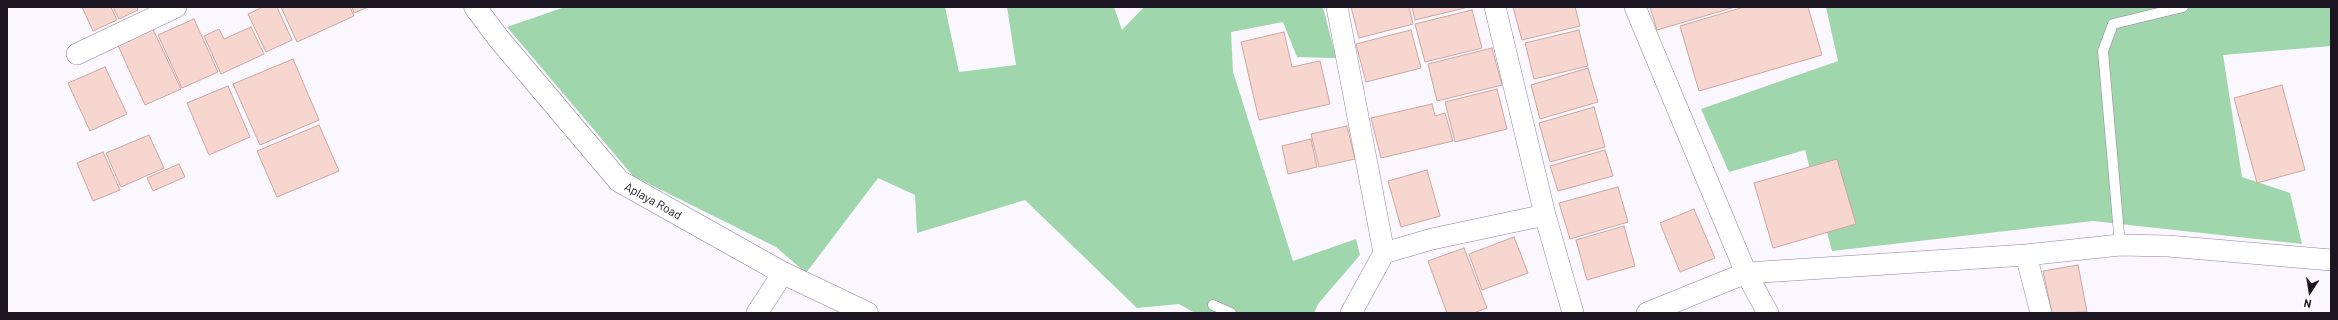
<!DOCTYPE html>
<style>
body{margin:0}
#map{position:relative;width:2338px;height:320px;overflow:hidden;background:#faf7fe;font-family:Barlow,sans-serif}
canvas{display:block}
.frame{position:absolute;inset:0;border:8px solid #1a1520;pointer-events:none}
.north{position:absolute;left:2290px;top:272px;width:40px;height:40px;-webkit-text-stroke:3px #fff;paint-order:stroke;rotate:192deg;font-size:11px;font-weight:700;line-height:16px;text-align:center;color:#1a1520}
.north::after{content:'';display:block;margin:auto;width:14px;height:18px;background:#1a1520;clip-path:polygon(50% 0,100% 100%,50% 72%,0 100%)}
</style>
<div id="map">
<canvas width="2338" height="320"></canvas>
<div class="frame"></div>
<div class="north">N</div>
</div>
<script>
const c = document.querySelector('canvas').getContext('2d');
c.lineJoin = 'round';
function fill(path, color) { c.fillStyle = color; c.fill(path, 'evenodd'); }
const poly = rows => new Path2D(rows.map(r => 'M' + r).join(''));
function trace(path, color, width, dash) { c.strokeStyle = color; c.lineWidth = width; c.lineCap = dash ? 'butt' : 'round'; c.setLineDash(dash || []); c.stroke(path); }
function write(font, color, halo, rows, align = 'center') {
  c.font = font + ' Barlow,sans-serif'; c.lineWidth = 3; c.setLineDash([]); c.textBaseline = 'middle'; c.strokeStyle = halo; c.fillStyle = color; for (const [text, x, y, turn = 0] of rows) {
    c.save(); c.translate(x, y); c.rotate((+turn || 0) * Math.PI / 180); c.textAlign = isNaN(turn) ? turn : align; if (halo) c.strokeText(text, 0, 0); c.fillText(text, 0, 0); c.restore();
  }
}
const green = poly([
 [565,7,945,7,959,72,1016,65,1007,7,1114,7,1122,30,1144,7,1323,7,1336,58,1297,57,1283,22,1231,32,1233,72,1293,261,1356,239,1360,255,1318,304,1314,313,1195,313,1179,304,1137,308,1025,200,917,233,915,195,878,178,806,273,776,247,633,176,507,27],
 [1826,7,2331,7,2331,46,2223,55,2242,177,2290,193,2302,244,2093,221,1832,251,1805,150,1729,172,1701,109,1838,61]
]);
const building = poly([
 [82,7,111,7,117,20,93,31,82,7],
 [113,7,137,7,138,10,119,19,113,7],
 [263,7,277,7,292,40,266,52,248,14,263,7],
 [281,7,350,7,354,16,297,42,281,7],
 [352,7,368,7,354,13,352,7],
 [1351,7,1409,7,1413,24,1359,38,1351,7],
 [1412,7,1469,7,1415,20,1412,7],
 [1513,7,1575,7,1580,26,1522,40,1513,7],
 [1650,7,1735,7,1657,30,1650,7],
 [1744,7,1808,7,1822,55,1699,91,1680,26,1744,7],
 [1472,10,1482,48,1425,62,1415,24,1472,10],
 [194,19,218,72,182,88,158,35,194,19],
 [151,25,181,89,145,105,116,41,151,25],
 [251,27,264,54,221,74,204,36,219,29,224,39,251,27],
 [1411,30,1421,68,1366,82,1356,44,1411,30],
 [1579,30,1588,66,1534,79,1525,43,1579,30],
 [1284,32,1292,67,1320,61,1330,104,1259,120,1241,42,1284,32],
 [1492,48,1502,85,1437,101,1428,64,1492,48],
 [293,59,319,120,260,145,233,84,293,59],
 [105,67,127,114,90,131,68,83,105,67],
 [1588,68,1598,102,1540,119,1531,85,1588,68],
 [2282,85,2305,170,2257,183,2234,98,2282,85],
 [228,86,250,137,209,155,187,103,228,86],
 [1497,89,1507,129,1455,142,1445,102,1497,89],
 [1432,104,1435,116,1445,113,1453,141,1381,158,1371,118,1432,104],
 [1594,107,1605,147,1550,162,1539,123,1594,107],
 [319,125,339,171,277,197,257,151,319,125],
 [1347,126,1355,159,1319,167,1311,134,1347,126],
 [149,135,164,168,121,187,106,153,149,135],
 [1311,139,1317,167,1288,174,1282,146,1311,139],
 [1605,150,1613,176,1558,191,1550,166,1605,150],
 [103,152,120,190,93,201,77,163,103,152],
 [1837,159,1856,224,1773,248,1754,183,1837,159],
 [179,164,185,177,153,191,147,178,179,164],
 [1427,170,1440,216,1401,227,1388,181,1427,170],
 [1618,187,1628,222,1570,239,1559,203,1618,187],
 [1694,209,1715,258,1680,272,1660,223,1694,209],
 [1624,226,1635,266,1587,280,1576,240,1624,226],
 [1514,237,1528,273,1482,290,1469,254,1514,237],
 [1464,248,1487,308,1474,313,1447,313,1428,261,1464,248],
 [2078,265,2087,312,2052,313,2043,271,2078,265]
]);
const lane = poly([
 [2120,245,2103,51,2113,24,2183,7],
 [1213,305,1231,313]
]);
const street = poly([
 [1337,7,1384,253],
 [1495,7,1545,215,1573,313],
 [1635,7,1746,273,1768,313],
 [77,54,176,7],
 [2026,255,2041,313],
 [757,313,783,273],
 [1351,313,1384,253,1432,239,1545,215],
 [1647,313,1746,273,2026,255,2120,245,2168,246,2331,260]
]);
const secondary = poly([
 [475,7,499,39,619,181,783,273,867,313]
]);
const streetNames = [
 ["Aplaya Road",653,201,29]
];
fill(green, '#9fd6ab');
fill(building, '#f8d6d0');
trace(building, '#cba69f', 1);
trace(lane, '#9083a0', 11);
trace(street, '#9083a0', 22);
trace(secondary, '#9083a0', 23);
trace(lane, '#fff', 10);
trace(street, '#fff', 21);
trace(secondary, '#fff', 22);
write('12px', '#1a1520', '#fff', streetNames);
</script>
